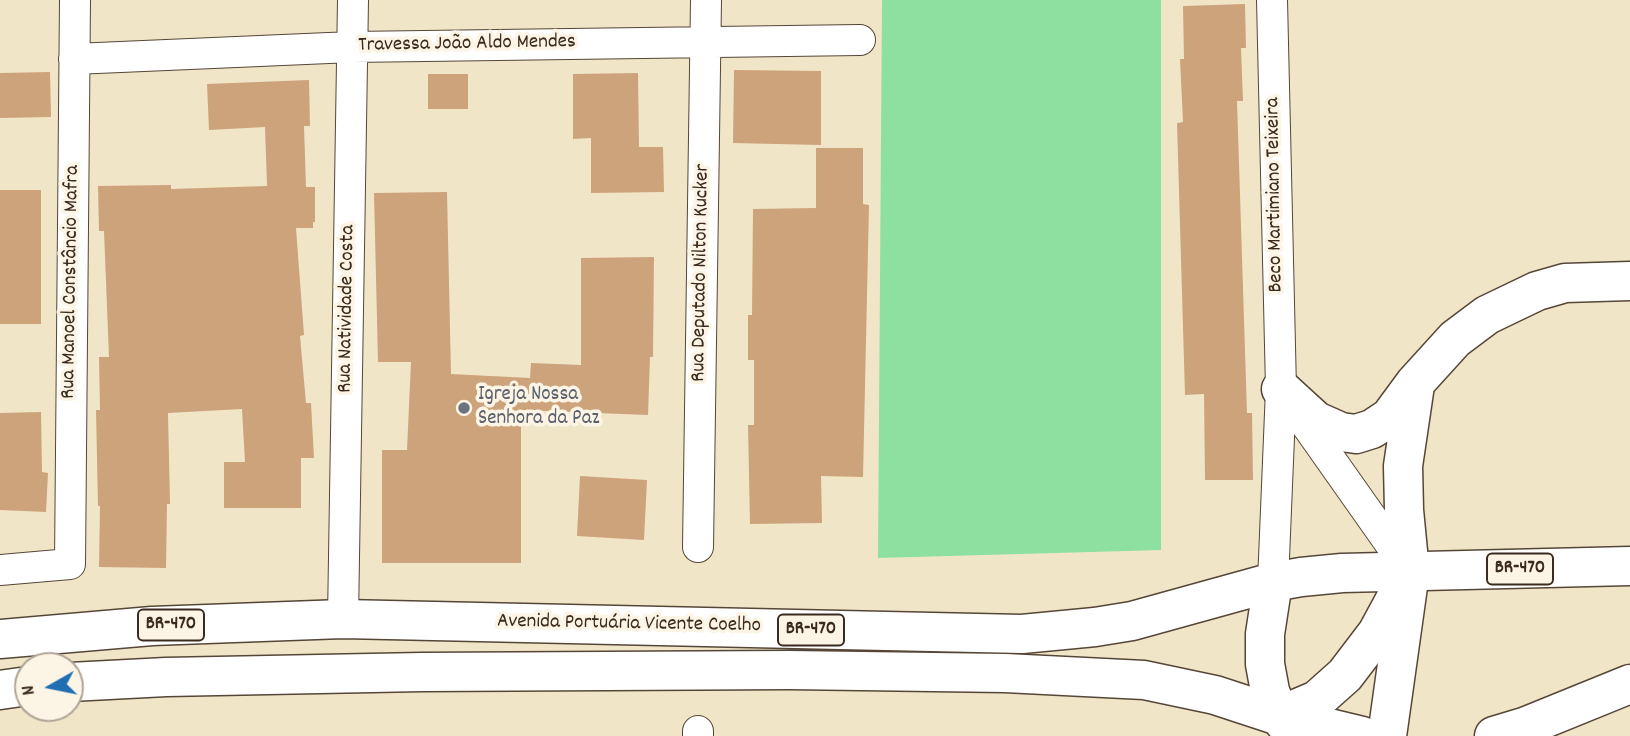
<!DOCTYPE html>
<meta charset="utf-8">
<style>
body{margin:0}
#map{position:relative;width:1630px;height:736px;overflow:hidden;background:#f1e5c7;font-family:Dekko,sans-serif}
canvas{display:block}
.north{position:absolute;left:14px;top:652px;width:70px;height:70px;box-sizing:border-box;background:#fcf5e5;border:2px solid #afa495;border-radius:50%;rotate:261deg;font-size:19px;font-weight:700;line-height:28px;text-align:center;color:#3b2a1e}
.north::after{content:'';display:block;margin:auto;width:24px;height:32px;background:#1f6fb2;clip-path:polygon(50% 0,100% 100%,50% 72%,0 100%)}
</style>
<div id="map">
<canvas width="1630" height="736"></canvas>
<div class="north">N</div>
</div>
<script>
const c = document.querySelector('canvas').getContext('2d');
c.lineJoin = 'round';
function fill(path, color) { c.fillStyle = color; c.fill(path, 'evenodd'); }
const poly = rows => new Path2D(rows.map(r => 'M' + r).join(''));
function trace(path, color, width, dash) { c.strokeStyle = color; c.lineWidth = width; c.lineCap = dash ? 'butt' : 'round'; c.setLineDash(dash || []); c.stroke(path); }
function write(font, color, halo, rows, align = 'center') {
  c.font = font + ' Dekko,sans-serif'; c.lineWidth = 7; c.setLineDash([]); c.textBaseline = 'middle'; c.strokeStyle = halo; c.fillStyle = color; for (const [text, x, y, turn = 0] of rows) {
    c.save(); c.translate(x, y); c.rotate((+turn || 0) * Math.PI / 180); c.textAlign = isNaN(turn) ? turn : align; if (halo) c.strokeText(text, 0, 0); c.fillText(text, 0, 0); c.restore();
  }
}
const green = poly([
 [882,0,1161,0,1161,550,878,558]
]);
const building = poly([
 [1245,4,1246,48,1241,48,1243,101,1237,101,1247,413,1252,413,1253,480,1205,480,1204,394,1185,395,1177,123,1183,122,1180,59,1184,59,1183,6],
 [734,70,821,71,821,145,733,143],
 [50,72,51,117,0,118,0,73],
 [638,73,639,147,663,147,664,192,591,193,591,138,573,139,573,74],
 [428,74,468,74,468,109,428,109],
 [309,80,310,126,304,126,306,187,315,187,315,222,313,222,313,228,296,228,304,335,300,336,306,403,311,403,314,458,301,458,301,508,224,508,224,462,245,462,242,409,168,413,170,504,167,504,166,568,99,567,100,506,98,506,96,410,100,410,99,357,109,357,104,231,99,231,98,186,171,185,171,189,267,186,265,127,209,130,207,84],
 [816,148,863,148,863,204,869,205,863,477,821,476,822,523,750,524,748,425,754,425,754,360,748,360,748,315,752,315,753,209,816,208],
 [0,190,41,190,41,324,0,324],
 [447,192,451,374,530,378,531,363,581,365,581,258,654,257,653,357,650,357,648,415,521,410,521,563,382,563,382,450,407,450,411,362,378,362,374,193],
 [41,412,42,472,48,473,46,512,0,510,0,413],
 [580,476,647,480,644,540,577,536]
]);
const minor = poly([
 [1272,0,1281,389,1273,582],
 [74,59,352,47,860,40],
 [1295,409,1410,572],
 [698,547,706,0],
 [0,570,70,564,75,0],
 [343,619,353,0],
 [698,736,698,731]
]);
const secondary = poly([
 [1281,389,1316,421,1341,432,1356,434,1372,429,1390,417,1415,383,1455,339,1487,315,1537,291,1565,283,1630,281],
 [1273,582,1265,634,1265,664,1270,691,1279,716,1295,736],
 [1387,736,1410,572,1404,510,1403,466,1415,385]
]);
const trunk = poly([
 [0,639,152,626,343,619,1022,634,1095,627,1132,621,1273,582,1301,577,1342,573,1630,566],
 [70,682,166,677,422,672,789,670,1005,673,1144,680,1215,695,1279,716,1362,736],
 [0,690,28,686],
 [1279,716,1317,700,1345,675,1377,633,1410,572],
 [1494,736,1524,727,1630,684]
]);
const markers = [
 [464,408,7,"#6b7280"]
];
const shields = [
 [1520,569,66],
 [171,625,66],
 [811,630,66]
];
const shieldNames = [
 ["BR-470",1520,569],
 ["BR-470",171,625],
 ["BR-470",811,630]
];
const streetNames = [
 ["Travessa João Aldo Mendes",467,45,-1],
 ["Beco Martimiano Teixeira",1276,195,-91],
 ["Rua Deputado Nilton Kucker",702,273,-89],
 ["Rua Manoel Constâncio Mafra",72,282,-89],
 ["Rua Natividade Costa",348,309,-89],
 ["Avenida Portuária Vicente Coelho",629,625,1]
];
const worshipNames = [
 ["Igreja Nossa",478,396],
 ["Senhora da Paz",478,420]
];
fill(green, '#8de0a0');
fill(building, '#cda37b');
trace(minor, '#564637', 32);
trace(secondary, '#564637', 41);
trace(trunk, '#564637', 41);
trace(minor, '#fff', 30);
trace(secondary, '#fff', 38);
trace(trunk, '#fff', 38);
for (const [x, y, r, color] of markers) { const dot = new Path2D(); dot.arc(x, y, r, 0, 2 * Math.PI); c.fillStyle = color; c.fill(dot); trace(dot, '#fcf5e5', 2.5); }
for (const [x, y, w] of shields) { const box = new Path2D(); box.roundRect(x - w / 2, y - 15.5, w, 31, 5); c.fillStyle = '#fcf5e5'; c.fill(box); trace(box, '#3b2a1e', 2); }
write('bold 19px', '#3b2a1e', null, shieldNames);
write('21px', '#3b2a1e', '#fcf5e5', streetNames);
write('21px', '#5b616d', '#fcf5e5', worshipNames, 'left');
</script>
